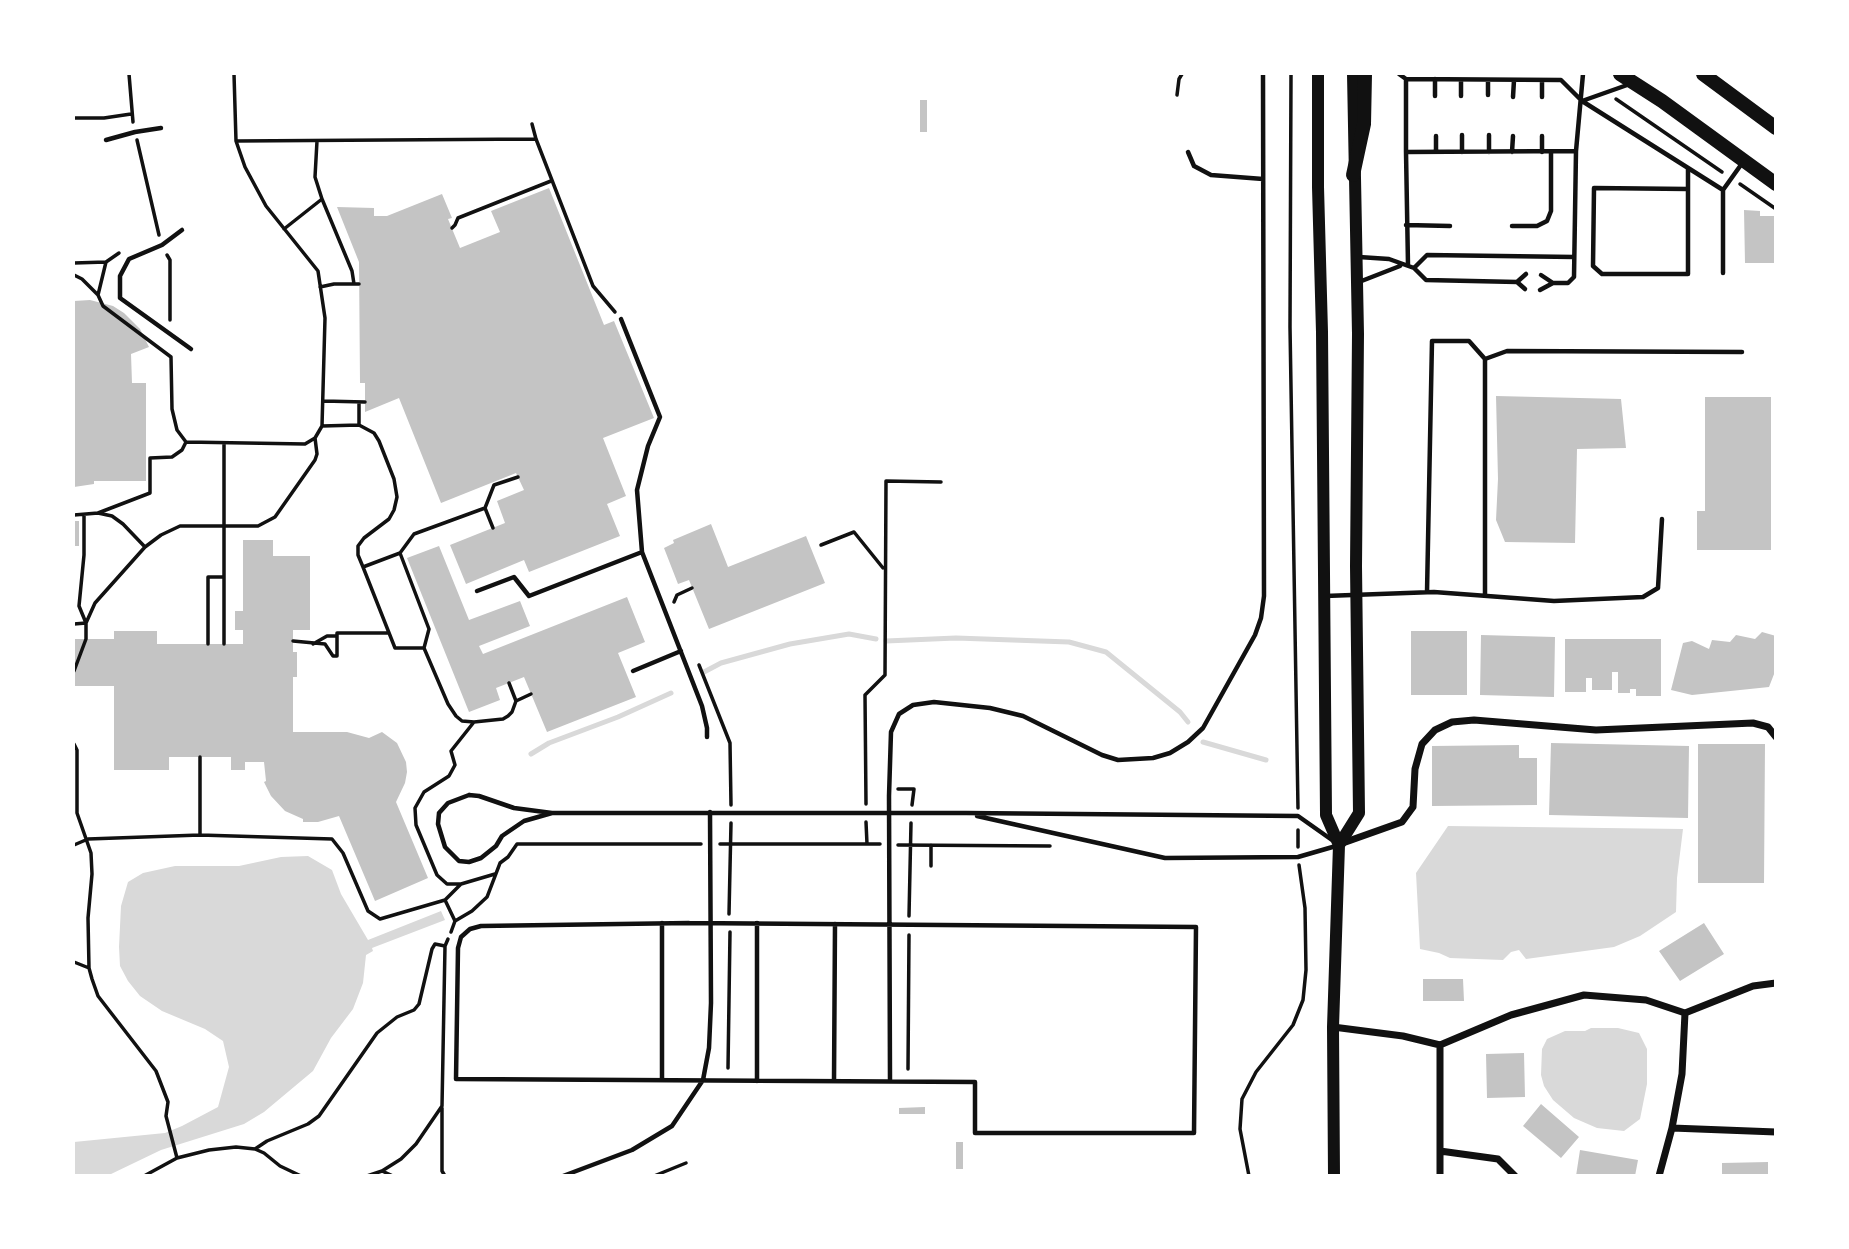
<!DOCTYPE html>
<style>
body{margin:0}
#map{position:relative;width:1849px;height:1249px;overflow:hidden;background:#fff;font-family:"Source Sans 3",sans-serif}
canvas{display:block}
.frame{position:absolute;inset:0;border:75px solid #fff;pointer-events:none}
</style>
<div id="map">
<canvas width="1849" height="1249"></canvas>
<div class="frame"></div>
</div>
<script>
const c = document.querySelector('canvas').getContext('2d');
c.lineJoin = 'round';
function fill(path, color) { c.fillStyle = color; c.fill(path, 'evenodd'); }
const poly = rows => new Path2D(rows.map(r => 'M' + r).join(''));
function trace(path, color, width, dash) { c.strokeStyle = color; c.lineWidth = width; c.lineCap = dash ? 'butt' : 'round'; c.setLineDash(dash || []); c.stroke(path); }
const water = poly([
 [1448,826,1683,829,1677,878,1676,912,1640,936,1614,947,1526,959,1519,950,1511,952,1503,960,1450,958,1439,953,1420,949,1416,873],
 [308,856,332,870,341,894,368,940,441,911,445,920,372,948,373,951,366,955,363,983,353,1009,331,1038,313,1071,264,1112,244,1124,161,1150,109,1175,74,1175,74,1142,165,1133,182,1126,218,1107,229,1067,223,1041,205,1029,162,1011,140,996,128,981,120,966,119,947,121,906,128,882,143,873,175,866,239,866,281,857],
 [1591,1028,1618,1028,1639,1033,1647,1049,1647,1084,1640,1119,1624,1131,1597,1128,1574,1118,1553,1100,1544,1086,1541,1075,1542,1049,1547,1039,1565,1031,1585,1031]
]);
const stream = poly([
 [886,641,956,638,1069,642,1106,652,1180,712,1188,722],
 [704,672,721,663,790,644,849,634,876,639],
 [1203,742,1266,760],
 [531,754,549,743,618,717,671,693]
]);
const building = poly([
 [920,100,927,100,927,132,920,132],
 [549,188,604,325,614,321,654,418,603,438,626,496,607,504,620,536,529,572,524,560,466,584,450,545,505,523,497,501,524,490,516,473,441,503,399,398,365,412,365,383,360,383,359,262,337,207,374,208,374,216,387,216,442,194,452,218,448,219,460,248,500,232,491,211],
 [1744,210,1760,211,1760,216,1776,216,1776,263,1745,263],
 [90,300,113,306,124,313,140,329,149,347,131,354,132,383,146,383,146,481,94,481,94,484,74,487,74,301],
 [1496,396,1621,399,1626,448,1577,449,1575,543,1505,542,1496,520,1498,479],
 [1705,397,1771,397,1771,550,1697,550,1697,511,1705,511],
 [74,521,79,521,79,546,74,546],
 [711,524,728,567,806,536,825,583,709,629,689,580,678,584,664,548,674,543,673,540],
 [243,540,273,540,273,556,310,556,310,630,293,630,293,652,297,652,297,677,293,677,293,732,347,732,369,738,382,732,397,743,406,762,407,772,405,783,396,802,428,878,375,901,339,816,318,822,303,822,303,819,285,811,271,796,264,782,266,781,264,762,245,762,245,770,231,770,231,757,169,757,169,770,114,770,114,686,74,686,74,639,114,639,114,631,157,631,157,644,243,644,243,630,235,630,235,611,243,611],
 [439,546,469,620,520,601,530,626,479,646,483,654,627,597,645,642,618,653,636,697,547,732,524,677,496,688,500,700,469,712,407,558],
 [1411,631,1467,631,1467,695,1411,695],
 [1762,632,1776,636,1776,669,1769,687,1692,695,1671,690,1683,643,1692,641,1709,649,1712,640,1730,642,1736,635,1755,639],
 [1481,635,1555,637,1554,697,1480,695],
 [1565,639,1661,639,1661,696,1636,696,1636,689,1630,689,1630,693,1618,693,1618,672,1612,672,1612,690,1592,690,1592,678,1586,678,1586,692,1565,692],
 [1551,743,1689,746,1688,818,1549,815],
 [1698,744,1765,744,1764,883,1698,883],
 [1519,745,1519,758,1537,758,1537,805,1432,806,1432,746],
 [1704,923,1724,954,1680,981,1659,951],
 [1423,979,1463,979,1464,1001,1423,1001],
 [1524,1053,1525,1097,1487,1098,1486,1054],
 [1541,1104,1579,1137,1561,1158,1523,1126],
 [925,1107,925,1114,899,1114,899,1108],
 [956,1142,963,1142,963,1169,956,1169],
 [1580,1150,1638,1160,1635,1176,1576,1176],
 [1768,1162,1768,1176,1722,1176,1722,1163]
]);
const path = poly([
 [129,74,133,122],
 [1291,74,1290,327,1298,808],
 [1177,95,1179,79,1182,74],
 [1616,99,1722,172],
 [74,118,104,118,131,114],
 [532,124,536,139,593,286,615,312],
 [137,140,159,235],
 [236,141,536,139],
 [1740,184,1776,209],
 [322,199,352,271,354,284,359,284],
 [452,228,455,225,458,218,551,181],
 [284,229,322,199,315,177,317,141],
 [119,253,106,262,98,295,103,306,171,357,172,409,177,430,186,442,305,444,315,438,322,426,325,318,318,271,266,206,245,167,236,141,234,74],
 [167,255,170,260,170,320],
 [74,263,106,262],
 [74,275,82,279,98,295],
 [320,287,334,284,354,284],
 [323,401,365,402],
 [359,424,359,402],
 [322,426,359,425,374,433,379,441,394,479,397,497,394,510,389,519,364,538,358,546,358,555,363,567,400,553,429,629,424,648,448,704,456,716,462,721,474,722,503,719,508,716,512,712,516,701,509,683],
 [224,444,224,644],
 [485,508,493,528],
 [98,513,150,493,150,458,172,457,182,450,186,442],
 [74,515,98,513,112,516,123,524,145,547],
 [821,545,854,532,883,568],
 [400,553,414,534,485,508,494,485,518,477],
 [363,567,395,648,424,648],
 [674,602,677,595,692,588],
 [86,623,95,603,145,547,161,535,180,526,258,526,275,517,315,460,317,454,315,438],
 [74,624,86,623],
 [293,641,325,644,333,656,337,656,337,633,389,633],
 [208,644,208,577,224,577],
 [313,644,327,636,337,636],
 [699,665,730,743,731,805],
 [74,671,86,639,86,623,79,606,84,555,84,515],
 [516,701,531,694],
 [74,744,77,750,77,813,91,853,92,874,88,918,89,968,92,979,98,996,156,1071,168,1102,166,1116,177,1158,144,1176],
 [200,757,200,835],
 [898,789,914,789,912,805],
 [866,804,865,695,885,675,886,481,941,482],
 [866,822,867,844],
 [1298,830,1298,847],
 [720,844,880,844],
 [74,845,88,839,200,835,332,839,343,853,368,911,380,919,445,900],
 [898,845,1050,846],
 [931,845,931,866],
 [461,884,447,884,437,875,416,825,415,808,424,792,449,776,455,765,451,751,474,722],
 [729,914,731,823],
 [909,916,911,823],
 [455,921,472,911,487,897,500,863,508,857,517,844,701,844],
 [451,932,455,921,445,900,461,884,495,874],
 [74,962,89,968],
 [728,1068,730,932],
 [908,1069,909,935],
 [442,1108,442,1171,445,1176],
 [255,1149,267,1141,308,1124,319,1116,377,1033,397,1017,414,1010,419,1004,432,949,435,944,445,946,448,939],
 [177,1158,209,1150,236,1147,255,1149,264,1153,280,1166,301,1176],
 [382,1171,401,1159,416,1144,442,1106,445,946],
 [367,1176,382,1171,393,1176],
 [654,1176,686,1163],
 [1249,1176,1240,1129,1242,1099,1256,1072,1293,1025,1303,1000,1306,970,1305,908,1299,865]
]);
const service = poly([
 [1399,74,1406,79,1561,80,1582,101,1723,190,1743,162],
 [1406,79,1406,152,1576,151],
 [1435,79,1435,96],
 [1461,80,1461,96],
 [1488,80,1488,95],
 [1542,81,1542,97],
 [1513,97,1514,80],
 [1582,101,1630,84],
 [1462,135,1462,152],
 [1436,136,1436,152],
 [106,140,135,132,161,128],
 [1188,152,1194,166,1211,175,1263,179],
 [1406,152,1408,265],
 [1489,152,1489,135],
 [1512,152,1513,136],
 [1542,152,1542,136],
 [1688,189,1688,274,1602,274,1593,266,1594,188,1688,189,1688,169],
 [1723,190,1723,273],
 [1406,225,1450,226],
 [1512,226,1537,226,1547,221,1551,211,1551,152],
 [182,230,162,245,129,259,120,276,120,298,191,349],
 [1359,257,1389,259,1414,268,1427,255,1574,257],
 [1414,268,1426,280,1517,282,1525,289],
 [1541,275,1553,283],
 [1359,282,1400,266],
 [1517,282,1526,274],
 [1540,290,1553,283,1568,283,1574,277,1576,151,1583,74],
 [621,319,660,417,648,446,637,490,642,552,702,706,707,728,707,737],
 [1485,359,1507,351,1742,352],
 [477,591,514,577,529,596,642,552],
 [1427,592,1432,341,1469,341,1485,359,1485,596],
 [1325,596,1434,592,1554,601,1643,597,1658,588,1662,519],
 [633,671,681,651],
 [469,795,479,796,514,808,552,813,524,821,502,836,496,846,481,858,469,862,459,861,445,847,438,824,439,813,448,803,469,795],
 [552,813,966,813,1298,816,1332,840],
 [977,816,1165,858,1298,857,1336,846],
 [662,923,662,1080],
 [689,923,1196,927,1194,1133,975,1133,975,1082,456,1079,458,948,461,937,470,929,481,926,689,923],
 [757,923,757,1081],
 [834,1081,835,924],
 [890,1081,889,796,891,732,899,714,913,705,934,702,990,708,1023,716,1102,755,1118,760,1153,758,1170,753,1188,742,1203,728,1255,635,1261,618,1264,596,1263,74],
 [563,1176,632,1150,672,1126,703,1080,709,1048,711,1003,710,812]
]);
const minor = poly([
 [1340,844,1402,822,1413,807,1415,769,1422,744,1435,730,1452,722,1474,720,1596,730,1753,723,1768,727,1776,737],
 [1685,1013,1753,986,1776,983],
 [1333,1027,1403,1036,1440,1045,1511,1015,1584,995,1646,1000,1685,1013,1682,1074,1672,1128,1659,1176],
 [1672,1128,1776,1132],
 [1440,1151,1498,1159,1515,1176],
 [1440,1176,1440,1045]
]);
const secondary = poly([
 [1318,74,1318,187,1322,332,1326,815,1339,845,1333,1027,1334,1176],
 [1339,845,1359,813,1356,566,1358,334,1353,74]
]);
const primary = poly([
 [1620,74,1662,101,1776,184],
 [1703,74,1776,128],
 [1353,175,1364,124,1365,74]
]);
fill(water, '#d9d9d9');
trace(stream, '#d9d9d9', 5);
fill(building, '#c4c4c4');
trace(path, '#111', 3.5);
trace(service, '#111', 4.5);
trace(minor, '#111', 7);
trace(secondary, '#111', 12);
trace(primary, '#111', 14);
</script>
